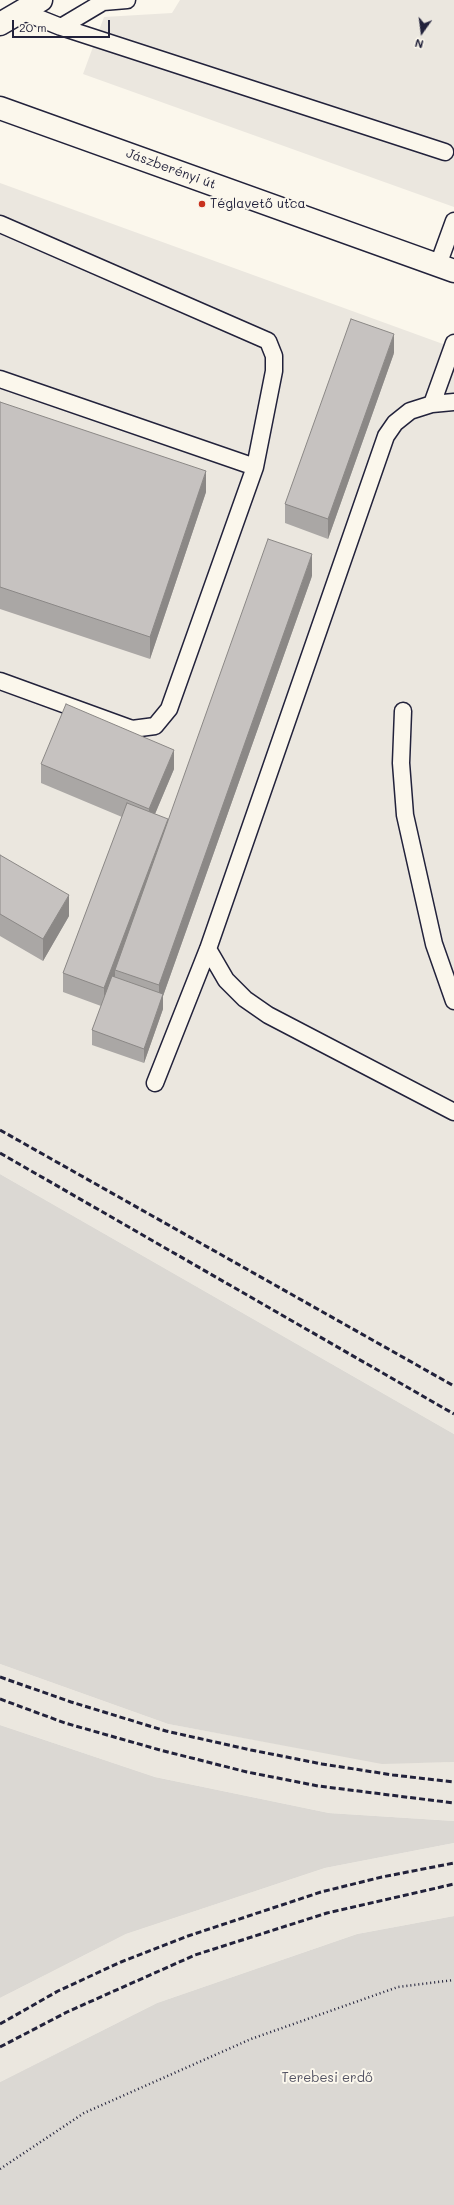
<!DOCTYPE html>
<meta charset="utf-8">
<style>
body{margin:0}
#map{position:relative;width:454px;height:2205px;overflow:hidden;background:#fbf7ec;font-family:Mali,sans-serif}
canvas{display:block}
.north{position:absolute;left:402px;top:12px;width:40px;height:40px;-webkit-text-stroke:3px #fbf7ec;paint-order:stroke;rotate:194deg;font-size:11px;font-weight:700;line-height:16px;text-align:center;color:#22223b}
.north::after{content:'';display:block;margin:auto;width:14px;height:18px;background:#22223b;clip-path:polygon(50% 0,100% 100%,50% 72%,0 100%)}
.scale{position:absolute;left:12px;top:20px;width:98px;height:18px;box-sizing:border-box;border:2px solid #22223b;border-top:0;padding-left:5px;font-size:12px;line-height:14px;white-space:nowrap;color:#22223b;-webkit-text-stroke:3px #fbf7ec;paint-order:stroke}
</style>
<div id="map">
<canvas width="454" height="2205"></canvas>
<div class="north">N</div>
<div class="scale">20 m</div>
</div>
<script>
const c = document.querySelector('canvas').getContext('2d');
c.lineJoin = 'round';
function fill(path, color) { c.fillStyle = color; c.fill(path, 'evenodd'); }
const poly = rows => new Path2D(rows.map(r => 'M' + r).join(''));
function trace(path, color, width, dash) { c.strokeStyle = color; c.lineWidth = width; c.lineCap = dash ? 'butt' : 'round'; c.setLineDash(dash || []); c.stroke(path); }
function write(font, color, halo, rows, align = 'center') {
  c.font = font + ' Mali,sans-serif'; c.lineWidth = 4; c.setLineDash([]); c.textBaseline = 'middle'; c.strokeStyle = halo; c.fillStyle = color; for (const [text, x, y, turn = 0] of rows) {
    c.save(); c.translate(x, y); c.rotate((+turn || 0) * Math.PI / 180); c.textAlign = isNaN(turn) ? turn : align; if (halo) c.strokeText(text, 0, 0); c.fillText(text, 0, 0); c.restore();
  }
}
const built = poly([
 [180,0,454,0,454,207,83,74,104,17,172,13],
 [0,183,454,348,454,1434,0,1174],
 [0,1664,168,1724,382,1763,454,1762,454,1821,329,1813,155,1777,0,1725],
 [454,1843,454,1916,357,1934,157,2003,0,2082,0,1998,126,1934,325,1868]
]);
const green = poly([
 [0,1174,454,1434,454,1762,382,1764,168,1724,0,1664],
 [0,1725,155,1777,329,1813,454,1821,454,1843,325,1868,126,1934,0,1998],
 [454,1916,454,2205,0,2205,0,2082,157,2003,357,1934]
]);
const path = poly([
 [0,2169,84,2113,251,2039,398,1987,454,1980]
]);
const lane = poly([
 [21,11,61,27,445,152],
 [61,27,103,2,127,0],
 [0,224,268,341,274,356,274,371,255,467,169,709,155,726,132,729,0,681],
 [438,265,454,221],
 [0,379,255,467],
 [432,404,454,343],
 [403,711,401,763,405,815,434,944,454,1001],
 [208,949,226,980,245,999,268,1015,454,1112],
 [155,1083,208,949,386,436,395,423,410,411,432,404,454,402]
]);
const street = poly([
 [0,24,41,0]
]);
const primary = poly([
 [0,108,454,271]
]);
const rail = poly([
 [0,1130,454,1386],
 [0,1153,454,1414],
 [0,1677,71,1702,166,1731,251,1750,322,1764,393,1775,454,1782],
 [0,1699,65,1723,160,1750,247,1772,318,1786,454,1803],
 [0,2024,58,1991,121,1962,188,1936,321,1892,382,1877,454,1863],
 [0,2047,67,2012,195,1955,327,1913,454,1884]
]);
const wall = poly([
 [394,353,328,539,285,523,285,504],
 [0,402,206,492,150,659,0,609],
 [312,576,163,996,163,1009,144,1063,92,1045,92,1030,101,1006,63,992,63,973,122,817,41,783,41,764,174,769,155,814,168,822],
 [0,855,69,916,43,961,0,936]
]);
const shadedWall = poly([
 [394,334,394,353,328,539,328,519],
 [206,471,206,492,150,659,150,637],
 [312,554,312,576,163,996,163,1009,144,1063,144,1049,159,1006,159,985],
 [174,750,174,769,149,828,149,809],
 [168,819,168,838,115,970,115,977,104,1007,104,988],
 [69,895,69,916,43,961,43,939]
]);
const building = poly([
 [351,319,394,334,328,519,285,504,351,319],
 [0,402,206,471,150,637,0,587,0,402],
 [268,539,312,554,159,985,115,970,268,539],
 [66,704,174,750,149,809,41,764,66,704],
 [127,803,168,819,104,988,63,973,127,803],
 [0,855,69,895,43,939,0,914,0,855],
 [112,976,163,994,144,1049,92,1030,112,976]
]);
const markers = [
 [202,204,4,"#c8321e"]
];
const streetNames = [
 ["Jászberényi út",171,169,20]
];
const poiNames = [
 ["Téglavető utca",210,204]
];
const parkNames = [
 ["Terebesi erdő",327,2078]
];
fill(built, '#ebe7df');
fill(green, '#dbd8d3');
trace(lane, '#22223b', 19);
trace(street, '#22223b', 25);
trace(primary, '#22223b', 25);
trace(path, '#22223b', 2.5, [1, 3]);
trace(lane, '#fbf7ec', 16);
trace(street, '#fbf7ec', 22);
trace(primary, '#fbf7ec', 22);
trace(rail, '#22223b', 3, [6, 3]);
fill(wall, '#aaa7a5');
fill(shadedWall, '#8b8886');
fill(building, '#c6c2c0');
trace(building, '#8b8886', 1);
for (const [x, y, r, color] of markers) { const dot = new Path2D(); dot.arc(x, y, r, 0, 2 * Math.PI); c.fillStyle = color; c.fill(dot); trace(dot, '#fbf7ec', 1.5); }
write('13px', '#22223b', '#fbf7ec', streetNames);
write('13px', '#22223b', '#fbf7ec', poiNames, 'left');
write('13px', '#505061', '#fbf7ec', parkNames);
</script>
